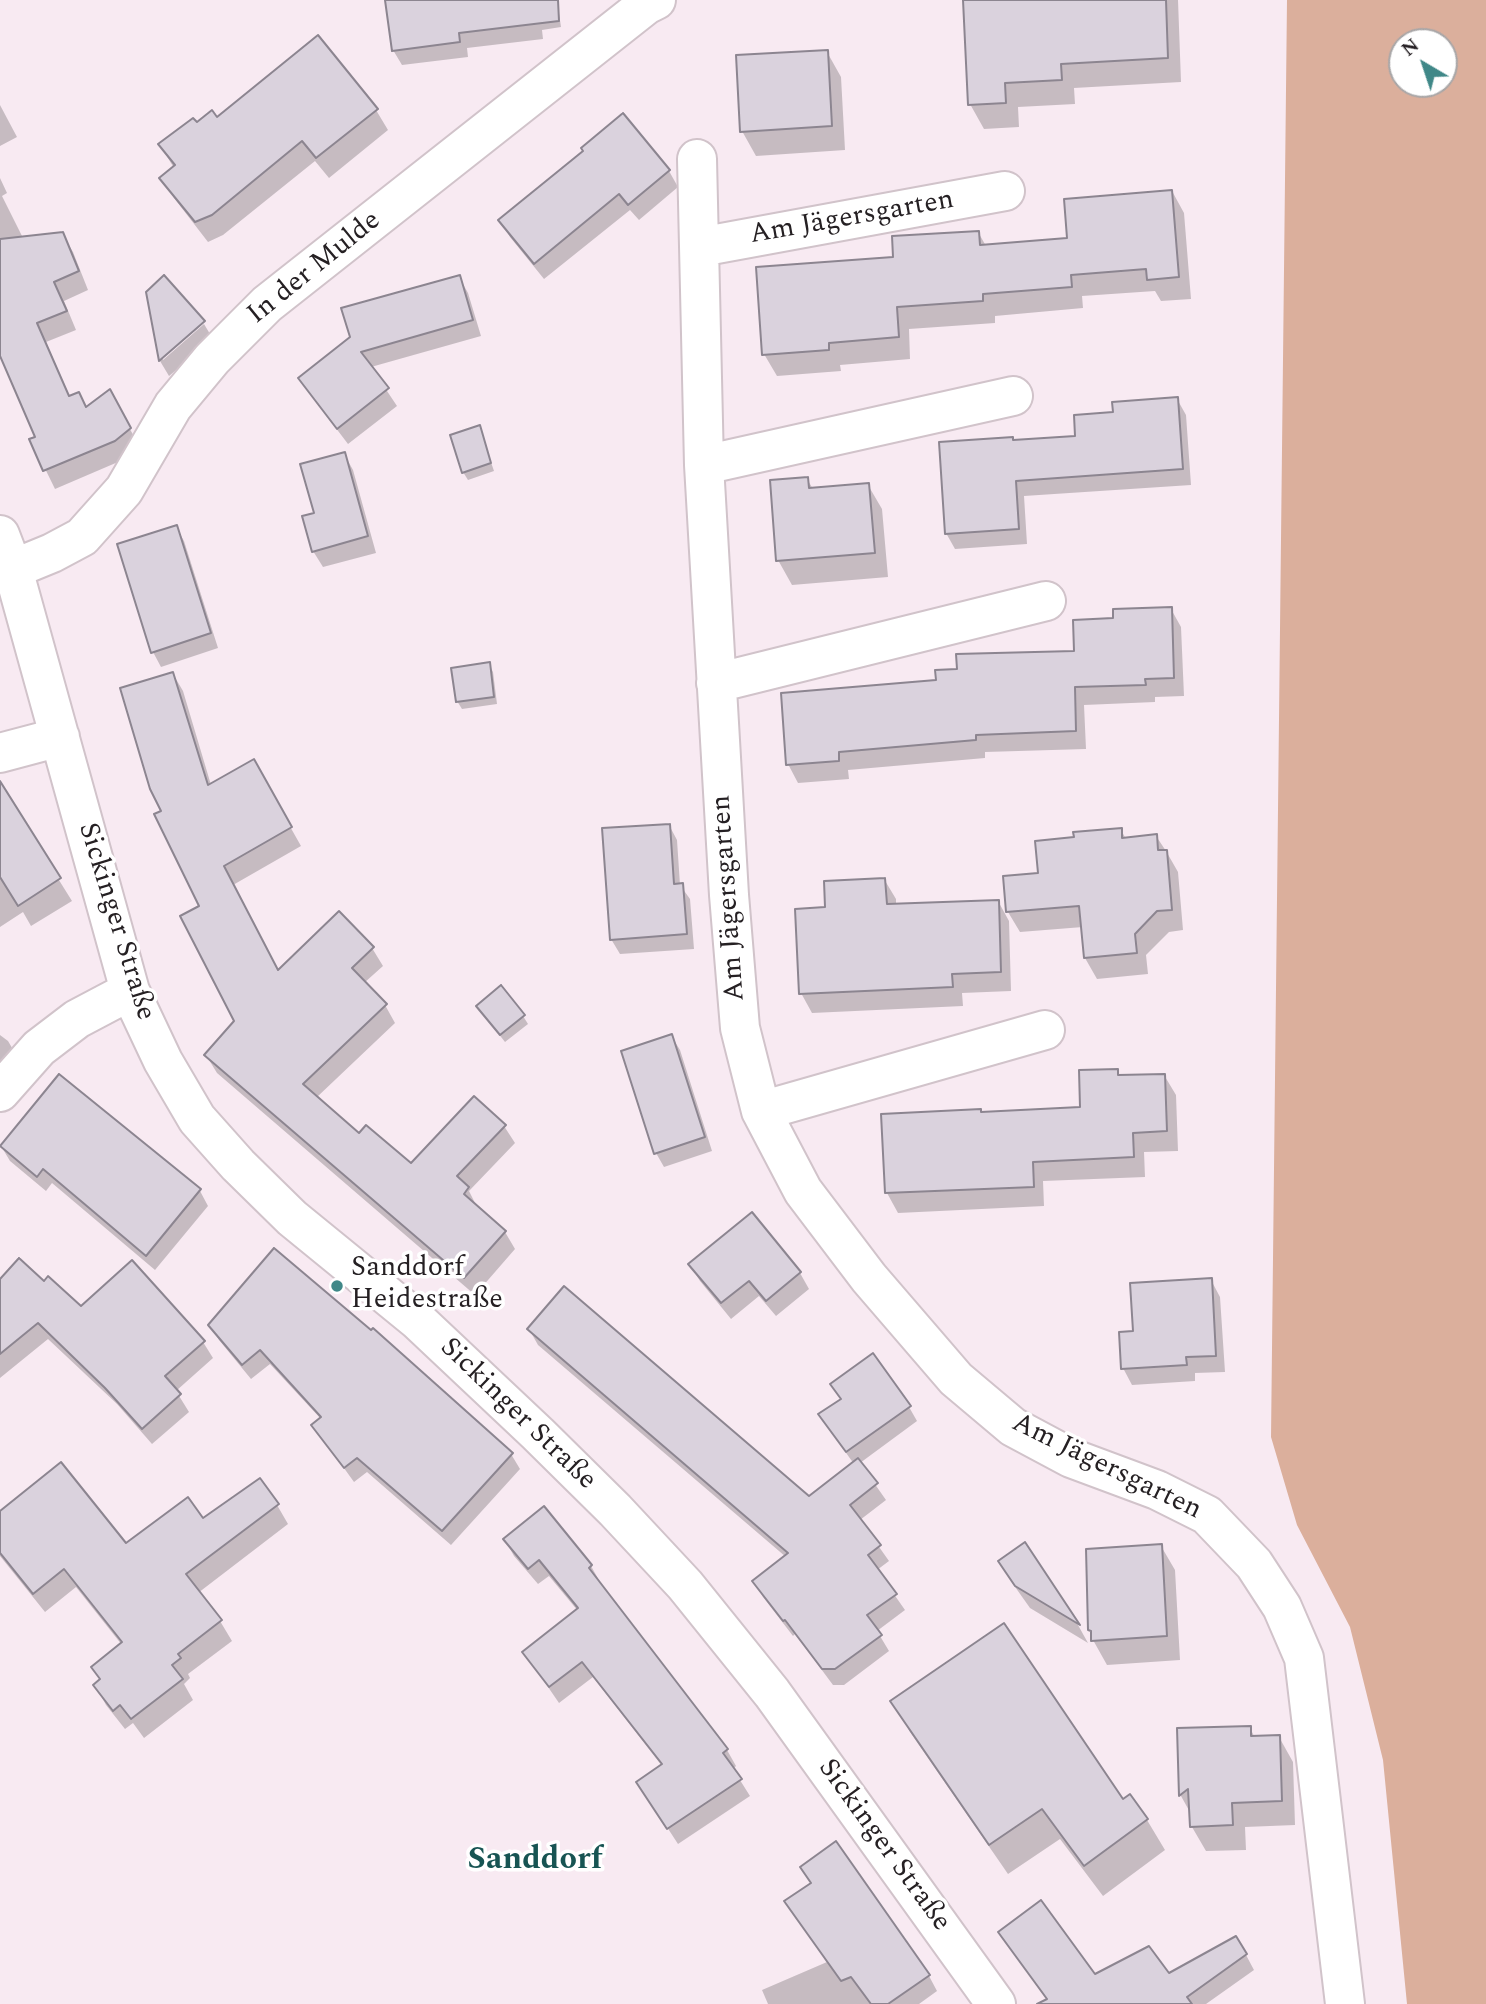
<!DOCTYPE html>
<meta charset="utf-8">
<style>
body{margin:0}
#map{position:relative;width:1486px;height:2004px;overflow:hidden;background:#f8eaf2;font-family:Spectral,serif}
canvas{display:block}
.north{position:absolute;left:1388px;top:28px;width:70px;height:70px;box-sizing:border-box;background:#fff;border:2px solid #a8a6a7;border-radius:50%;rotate:321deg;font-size:19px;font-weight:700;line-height:28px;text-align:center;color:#252023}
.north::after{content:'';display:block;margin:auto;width:24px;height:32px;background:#408888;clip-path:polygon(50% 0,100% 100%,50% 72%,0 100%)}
</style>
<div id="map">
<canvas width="1486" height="2004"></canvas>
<div class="north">N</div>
</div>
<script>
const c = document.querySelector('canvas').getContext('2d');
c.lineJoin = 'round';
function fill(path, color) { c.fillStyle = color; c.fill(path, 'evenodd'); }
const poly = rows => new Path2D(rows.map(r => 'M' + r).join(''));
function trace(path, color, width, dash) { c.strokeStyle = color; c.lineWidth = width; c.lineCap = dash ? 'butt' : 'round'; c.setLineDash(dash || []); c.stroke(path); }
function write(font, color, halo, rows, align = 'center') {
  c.font = font + ' Spectral,serif'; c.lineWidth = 7; c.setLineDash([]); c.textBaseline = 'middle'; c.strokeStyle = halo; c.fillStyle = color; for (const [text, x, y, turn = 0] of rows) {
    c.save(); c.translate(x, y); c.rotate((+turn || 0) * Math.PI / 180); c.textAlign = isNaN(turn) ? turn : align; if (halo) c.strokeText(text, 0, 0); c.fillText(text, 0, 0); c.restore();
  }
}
const forest = poly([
 [1287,0,1486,0,1486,2004,1407,2004,1383,1760,1350,1627,1297,1525,1271,1437],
 [1402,42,1444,42,1444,84,1402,84]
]);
const shadow = poly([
 [386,0,557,0,561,27,542,30,543,39,467,48,468,57,402,65,393,50],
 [991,0,1178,0,1181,82,1074,88,1075,104,1018,107,1019,127,984,129,970,104],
 [827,52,841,77,845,150,756,156,742,131],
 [0,105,17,137,0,146],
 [376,110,388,130,329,178,315,161,223,235,208,242,174,198,162,178,174,168,160,145,196,125],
 [623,115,669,171,678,187,639,220,630,210,544,279,510,237,500,220,585,152],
 [0,178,7,193,2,196,23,238,62,234,73,252,88,290,64,301,76,330,46,342,70,397,78,394,87,409,109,392,140,447,125,459,55,489,31,440,38,438,0,350],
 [1172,191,1184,213,1191,299,1161,301,1155,291,1082,296,1083,308,995,316,995,323,909,329,910,359,840,365,841,371,777,376,764,354,895,259,978,232,986,246,1069,239],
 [459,277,468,293,481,336,371,367,397,406,348,444,310,394,300,378],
 [148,292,163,360,204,324,213,339,169,376,160,361],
 [1177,399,1186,415,1191,485,1024,496,1027,544,955,549,946,533,1014,442,1077,438,1115,414],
 [479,427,494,471,468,480,463,472],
 [344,454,353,470,376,553,323,567,313,551,316,514],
 [807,479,813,489,868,485,882,509,888,577,792,585,778,560],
 [176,527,184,541,218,648,161,667,153,652],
 [1171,609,1181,627,1184,696,1155,697,1155,702,1084,705,1086,749,985,752,985,758,848,770,849,779,798,783,788,764,959,670,1076,653],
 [489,664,493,672,497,704,462,709,457,701],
 [173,674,183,691,211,785,253,761,301,846,233,885,279,972,372,948,383,966,364,983,385,1005,395,1023,316,1098,360,1136,411,1165,504,1126,515,1143,469,1191,477,1207,505,1232,515,1249,475,1295,217,1073,206,1055,236,1021,201,907,164,812],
 [14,808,72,901,31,926,23,912,0,927,0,816],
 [669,825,677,840,680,885,690,899,694,949,620,954,611,939],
 [1121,830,1126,839,1156,836,1166,851,1178,872,1183,930,1169,932,1146,955,1148,974,1097,979,1085,958,1083,927,1020,932,1008,912,1005,878,1040,875,1076,839],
 [884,879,896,899,896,905,998,901,1009,921,1011,991,962,993,963,1006,812,1013,801,993,827,909],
 [483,1014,523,1016,528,1024,505,1042],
 [0,1035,8,1041,21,1063,0,1088],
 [672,1037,680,1050,712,1151,664,1167,656,1153],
 [1117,1071,1121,1077,1164,1075,1176,1095,1178,1151,1144,1152,1145,1177,1043,1181,1044,1206,898,1213,887,1193,883,1115,980,1111,982,1114,1082,1109],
 [1,1146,200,1191,208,1206,155,1270,52,1183,46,1191,10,1161],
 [690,1265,800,1273,809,1289,776,1316,759,1296,731,1319,700,1281],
 [1211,1280,1220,1297,1225,1372,1195,1373,1195,1381,1132,1385,1123,1368,1134,1333],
 [44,1283,81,1308,203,1342,213,1358,176,1391,189,1412,152,1444,117,1404,48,1339,0,1378,0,1289],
 [210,1325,511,1454,520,1469,451,1545,367,1472,354,1482,313,1425,321,1419,270,1364,251,1379,219,1340],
 [529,1329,809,1498,854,1464,829,1429,842,1400,832,1384,909,1407,917,1421,860,1463,886,1500,860,1520,889,1561,877,1570,905,1610,877,1631,889,1651,844,1685,833,1685,795,1634,793,1636,763,1597,754,1582,786,1557,538,1345],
 [277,1505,288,1524,198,1593,220,1621,232,1641,188,1674,190,1678,184,1684,193,1700,144,1738,133,1723,125,1729,106,1705,95,1685,101,1681,93,1667,122,1645,76,1587,45,1612,0,1556,0,1513,126,1545,203,1521],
 [543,1509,591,1566,600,1582,598,1584,727,1750,736,1766,733,1769,750,1796,678,1844,648,1798,662,1766,593,1677,559,1703,524,1652,578,1611,549,1576,538,1584,514,1556,505,1540],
 [1025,1545,1078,1625,1088,1643,1030,1608,1013,1584,1000,1562],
 [1161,1546,1175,1570,1180,1660,1107,1665,1093,1640],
 [893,1701,1123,1801,1147,1820,1165,1850,1103,1896,1060,1839,1008,1874,910,1732],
 [1250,1728,1255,1738,1279,1737,1293,1762,1295,1825,1245,1827,1246,1850,1206,1851,1192,1827,1191,1814,1181,1796,1179,1730],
 [787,1902,929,1976,937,1991,919,2004,768,2004,762,1990,827,1962],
 [1009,1947,1095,1976,1169,1975,1246,1955,1254,1970,1206,2004,1050,2004]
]);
const building = poly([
 [385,0,558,0,559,21,459,33,460,42,392,51,385,0],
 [963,0,1166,0,1168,58,1061,64,1062,80,1005,83,1006,103,968,105,963,0],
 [318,35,378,109,316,158,302,141,212,215,195,222,159,178,175,165,158,144,193,118,197,122,212,110,217,117,318,35],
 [828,50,832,126,740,132,736,55,828,50],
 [623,113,670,170,628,205,619,194,534,264,498,220,583,151,581,148,623,113],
 [1172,190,1179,277,1147,280,1146,269,1071,275,1072,287,983,294,983,301,897,307,899,337,829,343,829,350,762,355,756,267,893,257,892,236,979,231,980,245,1067,238,1064,199,1172,190],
 [63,232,79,271,54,282,67,311,37,323,69,396,79,392,86,407,110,389,131,428,115,441,43,471,29,439,35,437,0,356,0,239,63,232],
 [164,275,205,321,159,361,146,292,164,275],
 [460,275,473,320,361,352,389,388,337,429,298,378,350,337,341,308,460,275],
 [1178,397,1183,469,1016,481,1019,529,945,534,939,442,1013,437,1013,440,1075,436,1074,415,1113,412,1112,402,1178,397],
 [480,425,491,463,462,473,450,435,480,425],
 [345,452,368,536,312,552,302,516,314,513,300,464,345,452],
 [808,477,809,488,869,483,875,553,776,561,770,480,808,477],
 [177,525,211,633,151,653,117,544,177,525],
 [1172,607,1174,678,1145,679,1146,685,1075,687,1076,731,976,735,976,740,839,752,839,761,786,765,781,693,936,680,935,670,957,669,956,654,1074,651,1073,620,1113,618,1113,609,1172,607],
 [490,662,494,697,456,702,451,668,490,662],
 [173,672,208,785,254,759,292,827,224,866,278,970,339,911,374,947,352,968,387,1004,303,1084,359,1133,366,1125,411,1163,474,1096,506,1125,457,1176,469,1187,464,1194,506,1231,464,1278,204,1055,234,1021,180,916,199,906,154,814,161,811,150,789,120,688,173,672],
 [0,781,61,878,18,906,0,877,0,781],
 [670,824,674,884,683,883,687,934,610,940,602,828,670,824],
 [1122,828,1122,838,1157,834,1158,850,1167,850,1172,910,1157,911,1135,934,1137,953,1084,958,1079,906,1006,912,1003,876,1038,873,1035,841,1074,837,1073,832,1122,828],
 [885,878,887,904,999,900,1001,972,952,974,953,987,799,994,795,909,825,907,824,881,885,878],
 [501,985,525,1015,500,1035,476,1006,501,985],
 [672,1034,705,1137,654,1154,621,1051,672,1034],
 [1118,1069,1118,1075,1165,1074,1167,1131,1133,1133,1134,1157,1033,1162,1034,1187,885,1193,881,1114,981,1109,981,1112,1080,1107,1079,1070,1118,1069],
 [59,1074,201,1189,146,1256,43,1169,37,1177,0,1146,59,1074],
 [752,1212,801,1272,766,1301,749,1281,721,1303,688,1264,752,1212],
 [274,1248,371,1330,373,1328,513,1453,442,1531,357,1458,344,1468,311,1425,321,1417,260,1350,242,1365,208,1325,274,1248],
 [19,1258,44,1281,48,1276,81,1306,132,1260,205,1341,165,1376,181,1394,142,1429,105,1388,38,1323,0,1354,0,1279,19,1258],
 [1212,1278,1216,1356,1186,1357,1187,1365,1121,1369,1119,1332,1133,1331,1130,1283,1212,1278],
 [564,1286,809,1496,858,1458,878,1483,850,1505,881,1545,868,1555,897,1594,867,1615,882,1635,835,1669,822,1669,785,1620,783,1621,752,1581,788,1553,527,1329,564,1286],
 [873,1353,911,1406,846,1452,818,1414,841,1399,830,1384,873,1353],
 [61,1462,126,1543,188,1497,203,1518,260,1478,279,1504,186,1574,222,1620,178,1654,181,1658,172,1665,183,1679,131,1719,120,1705,113,1711,93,1685,100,1679,91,1667,122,1642,64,1569,33,1594,0,1553,0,1511,61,1462],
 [544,1506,592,1565,589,1568,728,1749,723,1753,742,1779,667,1829,636,1782,662,1764,582,1662,549,1687,522,1652,578,1608,539,1560,528,1569,503,1539,544,1506],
 [1025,1542,1080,1625,1015,1586,998,1561,1025,1542],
 [1162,1544,1167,1636,1091,1641,1091,1631,1088,1630,1086,1549,1162,1544],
 [1004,1623,1123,1799,1130,1794,1148,1819,1084,1866,1042,1809,989,1845,890,1701,1004,1623],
 [1251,1726,1251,1736,1280,1735,1282,1801,1232,1803,1233,1825,1190,1827,1188,1789,1179,1796,1177,1728,1251,1726],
 [836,1841,930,1975,888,2004,871,2004,851,1977,841,1981,784,1901,811,1883,800,1867,836,1841],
 [1041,1900,1095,1974,1149,1946,1169,1973,1236,1936,1247,1954,1187,1997,1192,2004,1037,2004,1047,1999,998,1932,1041,1900]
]);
const minor = poly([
 [697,159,704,465,729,895,740,1028,761,1111,803,1191,869,1278,956,1379,1013,1427,1071,1458,1157,1490,1207,1515,1254,1564,1282,1607,1304,1658,1345,2004],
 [700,247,1005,191],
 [704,465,1013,396],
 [0,535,13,569,130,991,163,1061,197,1119,238,1165,292,1218,417,1320,538,1434,615,1510,685,1585,772,1693,996,2004],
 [13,569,52,553,82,537,124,490,173,406,212,359,267,304,646,5,656,0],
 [716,683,1046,601],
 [0,753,60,737],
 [0,1092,39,1048,77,1019,130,991],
 [761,1111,1045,1030]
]);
const markers = [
 [337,1286,7,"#408888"]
];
const streetNames = [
 ["Am Jägersgarten",852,219,-10],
 ["In der Mulde",315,269,-39],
 ["Am Jägersgarten",730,898,-94],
 ["Sickinger Straße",115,922,73],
 ["Sickinger Straße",517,1415,44],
 ["Am Jägersgarten",1106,1468,26],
 ["Sickinger Straße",883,1846,54]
];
const poiNames = [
 ["Sanddorf",351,1270],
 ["Heidestraße",351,1302]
];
const quarterNames = [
 ["Sanddorf",535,1862]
];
fill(forest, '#dbaf9c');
fill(shadow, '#0003');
fill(building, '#dad2dd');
trace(building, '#8c8590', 2);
trace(minor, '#d1c3ca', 42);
trace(minor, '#fff', 38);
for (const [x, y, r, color] of markers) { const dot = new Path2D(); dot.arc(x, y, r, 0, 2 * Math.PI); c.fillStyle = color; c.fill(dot); trace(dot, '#fff', 2.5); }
write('28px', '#252023', '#fff', streetNames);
write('28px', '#252023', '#fff', poiNames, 'left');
write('bold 32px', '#175453', '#fff', quarterNames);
</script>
